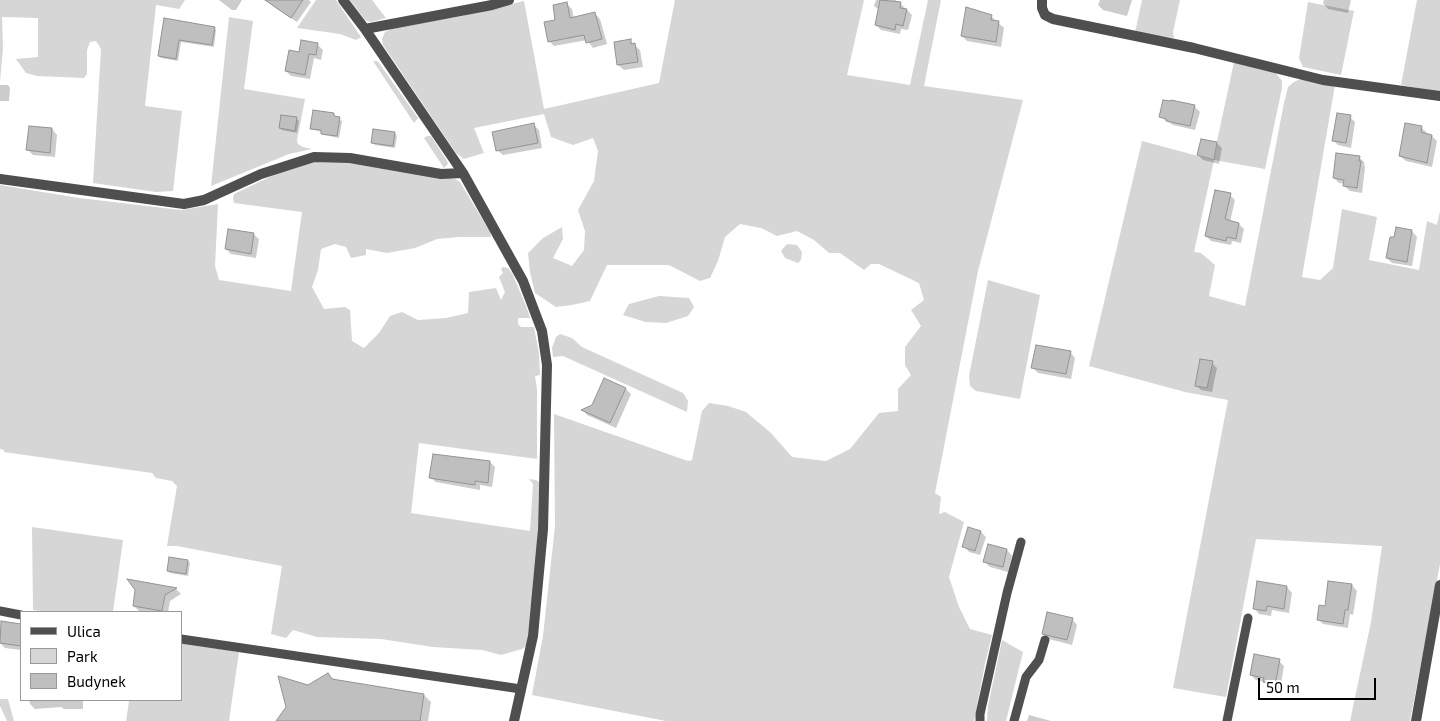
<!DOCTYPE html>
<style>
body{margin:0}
#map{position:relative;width:1440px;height:721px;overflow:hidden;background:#fff;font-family:"Exo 2",sans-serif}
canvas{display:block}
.legend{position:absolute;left:20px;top:611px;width:162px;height:90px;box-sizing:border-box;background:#fff;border:1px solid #999;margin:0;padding:6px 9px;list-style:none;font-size:15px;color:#000}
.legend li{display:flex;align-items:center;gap:10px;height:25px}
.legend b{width:25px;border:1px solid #999}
.scale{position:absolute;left:1258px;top:678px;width:118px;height:22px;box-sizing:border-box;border:2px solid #000;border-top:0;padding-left:6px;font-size:15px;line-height:18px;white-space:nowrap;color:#000;-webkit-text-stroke:4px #fff;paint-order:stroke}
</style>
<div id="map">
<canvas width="1440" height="721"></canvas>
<ul class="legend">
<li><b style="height:6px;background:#4f4f4f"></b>Ulica</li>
<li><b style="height:14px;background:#d6d6d6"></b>Park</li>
<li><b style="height:14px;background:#bfbfbf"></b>Budynek</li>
</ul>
<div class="scale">50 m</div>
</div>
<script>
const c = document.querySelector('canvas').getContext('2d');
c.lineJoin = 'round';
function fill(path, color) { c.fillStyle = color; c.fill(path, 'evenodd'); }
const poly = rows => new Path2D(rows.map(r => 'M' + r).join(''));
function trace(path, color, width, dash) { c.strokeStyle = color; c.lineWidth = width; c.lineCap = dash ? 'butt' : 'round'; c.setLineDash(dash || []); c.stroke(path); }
const green = poly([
 [0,0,185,0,179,9,156,5,145,106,182,111,173,191,156,192,93,183,101,49,96,41,90,42,87,50,87,74,84,78,37,76,26,73,16,59,38,57,38,18,2,17,3,48,0,82],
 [316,0,336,0,361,37,356,40,340,34,297,28],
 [350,0,372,0,386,18,371,22,365,20],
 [675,0,864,0,847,75,910,85,928,0,941,0,924,86,1023,100,978,271,935,493,941,497,939,514,945,512,964,522,949,577,959,607,970,629,992,635,985,664,974,721,666,721,532,695,543,636,555,526,554,414,688,461,692,460,702,411,709,403,728,406,746,412,771,433,792,457,826,461,850,449,879,413,898,411,898,389,911,375,905,365,905,347,921,326,911,310,924,300,919,283,879,264,871,264,864,270,840,253,829,253,814,240,797,231,777,236,761,228,740,224,725,237,718,261,710,278,700,281,669,265,607,265,590,301,572,305,556,307,535,293,530,272,528,253,543,238,562,227,563,239,553,258,572,266,584,250,585,231,578,210,594,181,598,151,593,138,573,145,551,137,544,114,474,128,484,153,464,159,456,153,383,45,382,39,385,32,396,27,457,17,524,1,544,109,659,83],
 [1142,0,1180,0,1173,32,1174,38,1135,33],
 [1417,0,1440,0,1440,92,1401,85],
 [1308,2,1354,11,1341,75,1303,67,1299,58],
 [229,17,253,21,244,89,305,99,297,140,298,144,303,147,312,149,289,154,211,186],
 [373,61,377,61,379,63,418,118,414,123],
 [1234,62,1275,72,1282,81,1282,88,1265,169,1214,160,1194,252,1201,253,1215,265,1209,296,1245,306,1284,103,1288,87,1294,82,1303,78,1335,85,1302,277,1320,280,1333,268,1342,209,1377,217,1369,260,1419,270,1427,221,1437,225,1440,211,1440,564,1410,721,1350,721,1371,622,1382,546,1256,539,1226,697,1173,688,1228,400,1185,392,1089,366,1142,141,1213,160],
 [427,136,431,136,447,161,448,164,444,168,424,138],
 [321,160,342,161,455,179,460,182,490,232,491,237,459,237,437,239,415,248,387,253,366,249,366,255,351,258,346,247,335,244,321,249,318,270,312,287,324,309,345,307,350,310,352,341,364,348,379,333,390,316,402,312,418,320,446,318,468,313,469,292,496,288,501,300,505,292,499,277,503,273,501,269,503,267,508,268,513,275,528,311,530,318,518,318,518,324,521,327,534,327,539,353,540,375,535,376,537,389,537,459,419,443,411,513,530,531,533,484,529,479,536,480,539,482,537,560,527,645,522,649,501,655,482,650,433,647,381,639,317,637,293,630,286,638,271,634,282,566,177,546,167,546,177,486,172,481,156,478,152,473,4,452,4,450,0,449,0,185,79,198,181,210,218,204,215,266,219,280,291,291,302,212,234,203,233,198,234,194,282,171,302,164],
 [787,244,797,245,802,252,801,260,798,263,785,258,781,251],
 [988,280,1040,295,1020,399,976,391,970,386,969,376],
 [659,296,689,298,694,307,688,316,666,323,646,322,623,315,629,304],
 [560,334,572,338,582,347,683,393,688,401,687,412,563,356,553,357,552,348,556,337],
 [32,527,123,540,113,612,49,612,33,610],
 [1002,640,1023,652,1006,721,987,721,988,706],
 [181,643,239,652,229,721,126,721,129,701,127,700,181,700],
 [0,699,8,699,14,721,7,721,0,706]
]);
const shadow = poly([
 [219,0,242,0,236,10,232,10],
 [270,0,309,0,311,2,297,22,274,7,269,2],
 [876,0,896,0,896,2,900,3,912,15,908,30,901,29,900,34,881,30,876,25,879,10,874,6],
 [1100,0,1132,0,1127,16,1103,10,1098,5],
 [1324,0,1351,0,1348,13,1328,9,1323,3],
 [567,4,572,9,574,19,595,14,600,19,607,44,593,48,587,40,554,46,549,41,557,21],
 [991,16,1004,28,1001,47,967,41,962,36],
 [165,20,214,28,216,30,214,47,181,42,178,61,161,58,159,56],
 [630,41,640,50,643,67,624,70,618,65,615,43],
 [318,45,323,50,321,60,314,58,310,79,291,76,286,71,300,53],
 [0,85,8,85,10,88,9,101,0,101],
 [1194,106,1200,112,1195,130,1173,125,1161,117],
 [334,114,336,118,342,121,339,138,324,135,322,132,314,130,311,128],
 [282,116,297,119,299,121,297,133,282,130,280,128],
 [1350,117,1355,122,1351,148,1338,145,1333,140],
 [534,125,539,130,542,148,503,155,497,150],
 [1421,127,1426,132,1426,135,1432,136,1437,141,1432,167,1406,161,1400,156],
 [52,129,57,135,55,157,33,155,28,150],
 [395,133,397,136,395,148,375,145,372,142],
 [1217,143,1222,148,1219,164,1203,160,1198,155],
 [1359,157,1364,162,1365,168,1362,193,1350,191,1344,186,1345,184,1339,183,1334,178],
 [1230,195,1235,200,1230,222,1239,224,1244,229,1241,243,1232,241,1231,245,1211,241,1206,236],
 [1397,229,1412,231,1417,237,1412,266,1392,263,1387,258,1395,239],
 [253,234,259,239,256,258,231,254,226,249],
 [1070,352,1075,358,1071,379,1038,373,1032,367],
 [1212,363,1217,368,1212,392,1201,390,1196,385],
 [605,380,626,389,631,394,616,428,587,415,583,410,593,405],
 [490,462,495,467,492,487,480,485,480,490,436,482,430,477],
 [969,529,981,532,986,537,980,555,969,552,964,546],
 [988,546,1007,550,1012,556,1008,572,990,567,985,562],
 [188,561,190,563,188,576,170,573,168,571],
 [130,581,176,589,181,594,170,601,168,612,139,611,134,606,137,590],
 [1258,583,1287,587,1292,593,1289,613,1272,610,1271,616,1259,614,1254,608],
 [1352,585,1357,591,1353,615,1350,614,1348,628,1323,624,1318,619,1326,607],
 [1072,619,1077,625,1072,645,1049,639,1043,634],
 [2,623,21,626,21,650,5,648,0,643],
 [1279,661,1284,666,1280,689,1269,687,1264,682,1256,680,1251,675],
 [328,674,334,680,424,695,431,702,428,721,278,721,308,686],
 [29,700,83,700,83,709,64,709,61,707,35,709,30,704],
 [1029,715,1051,721,1027,721]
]);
const building = poly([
 [265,0,303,0,291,18,265,0],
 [880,0,901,2,900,8,907,9,903,26,896,24,895,30,875,25,880,0],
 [567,2,570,18,595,12,602,39,586,43,584,35,548,42,544,22,555,20,553,5,567,2],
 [966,7,992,15,991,20,999,21,996,42,961,36,966,7],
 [164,18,215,27,212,45,179,40,176,59,158,56,164,18],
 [631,39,631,44,635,43,638,62,617,65,614,42,631,39],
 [301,40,318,43,316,55,309,54,305,75,285,71,289,50,299,52,301,40],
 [1163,100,1171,101,1171,100,1195,105,1190,126,1166,121,1166,119,1159,117,1163,100],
 [313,110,334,113,334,116,340,117,337,136,321,134,321,130,310,129,313,110],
 [1337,113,1351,115,1346,143,1332,141,1337,113],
 [281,115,297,117,295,131,279,128,281,115],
 [534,123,538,143,496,151,492,132,534,123],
 [1405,123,1422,126,1421,132,1432,135,1427,163,1399,156,1405,123],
 [29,126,52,128,50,153,26,150,29,126],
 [373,129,395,132,393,146,371,143,373,129],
 [1201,139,1217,142,1214,160,1197,155,1201,139],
 [1336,153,1360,156,1359,161,1361,161,1357,188,1343,186,1344,180,1333,178,1336,153],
 [1215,190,1231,193,1225,219,1239,223,1236,239,1227,237,1226,241,1205,236,1215,190],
 [1396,227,1412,230,1407,262,1386,258,1390,237,1394,237,1396,227],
 [228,229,254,233,251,254,225,249,228,229],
 [1036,345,1071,351,1066,374,1031,368,1036,345],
 [1200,359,1213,361,1207,388,1195,386,1200,359],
 [604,378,626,388,610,423,581,410,592,405,604,378],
 [433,454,490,461,488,483,475,481,475,485,429,478,433,454],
 [968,527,981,531,975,551,962,547,968,527],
 [988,544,1007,549,1003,567,983,562,988,544],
 [169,557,188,560,186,574,167,571,169,557],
 [127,579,177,588,165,595,162,611,133,606,135,590,127,579],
 [1257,581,1287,586,1284,609,1267,606,1266,611,1253,609,1257,581],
 [1328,581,1352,584,1348,610,1345,610,1343,624,1317,620,1319,605,1325,606,1328,581],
 [1047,612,1073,618,1067,640,1042,634,1047,612],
 [1,621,21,624,21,646,0,643,1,621],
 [1254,654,1280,659,1275,685,1263,682,1264,678,1250,675,1254,654],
 [328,673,332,679,424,694,420,721,276,721,286,707,278,676,308,685,328,673]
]);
const lane = poly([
 [0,611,21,615],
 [181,639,521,689],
 [980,721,980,714,1007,593,1021,542],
 [1014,721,1026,677,1039,660,1045,640],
 [1227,721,1248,618]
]);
const street = poly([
 [343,0,365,29,463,173,523,281,542,331,547,365,543,529,533,636,514,721],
 [1042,0,1042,8,1045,15,1053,19,1194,48,1323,80,1440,96],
 [365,29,492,5,509,0],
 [0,179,184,204,204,200,261,174,314,157,350,158,441,174,463,173],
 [1416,721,1440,585]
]);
fill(green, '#d6d6d6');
fill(shadow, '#0003');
fill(building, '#bfbfbf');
trace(building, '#939393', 1);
trace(lane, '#4f4f4f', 9);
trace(street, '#4f4f4f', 10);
</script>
